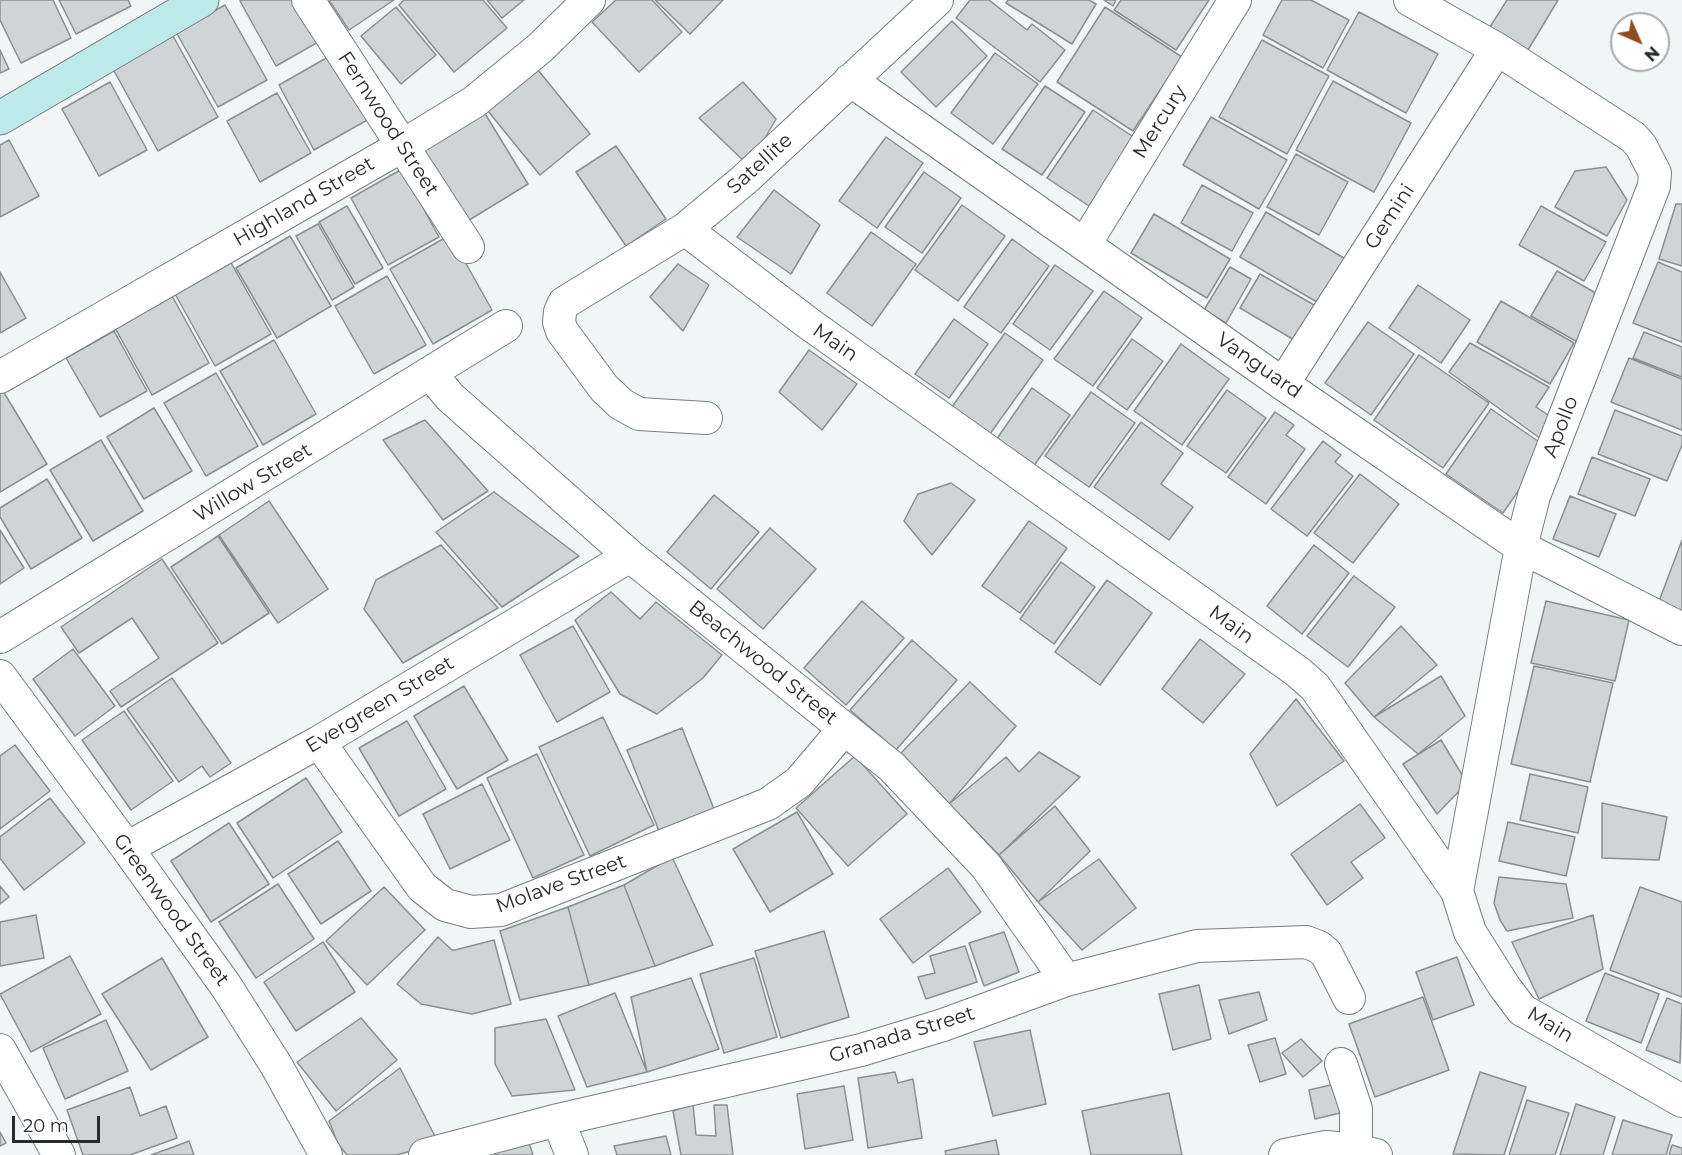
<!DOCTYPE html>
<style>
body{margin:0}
#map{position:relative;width:1682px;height:1155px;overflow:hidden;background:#f0f6f6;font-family:Montserrat,sans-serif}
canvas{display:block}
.north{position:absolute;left:1610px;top:12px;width:60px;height:60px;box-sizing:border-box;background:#fff;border:2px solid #a9abab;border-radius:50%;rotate:135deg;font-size:16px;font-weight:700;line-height:24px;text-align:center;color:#292c2c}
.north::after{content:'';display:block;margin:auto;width:21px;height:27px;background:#914c22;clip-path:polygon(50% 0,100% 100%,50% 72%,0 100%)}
.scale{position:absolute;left:12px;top:1116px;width:88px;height:27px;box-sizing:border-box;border:3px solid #292c2c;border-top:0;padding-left:8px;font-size:18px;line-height:21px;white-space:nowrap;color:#292c2c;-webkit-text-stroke:4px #fff;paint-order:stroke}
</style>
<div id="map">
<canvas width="1682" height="1155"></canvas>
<div class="north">N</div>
<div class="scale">20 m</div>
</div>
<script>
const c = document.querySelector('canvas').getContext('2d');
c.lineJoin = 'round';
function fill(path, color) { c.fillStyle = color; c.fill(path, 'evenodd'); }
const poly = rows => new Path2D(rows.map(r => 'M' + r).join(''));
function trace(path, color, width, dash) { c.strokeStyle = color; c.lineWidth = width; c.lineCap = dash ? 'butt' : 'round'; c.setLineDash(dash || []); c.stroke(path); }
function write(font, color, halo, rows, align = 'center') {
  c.font = font + ' Montserrat,sans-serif'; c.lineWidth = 5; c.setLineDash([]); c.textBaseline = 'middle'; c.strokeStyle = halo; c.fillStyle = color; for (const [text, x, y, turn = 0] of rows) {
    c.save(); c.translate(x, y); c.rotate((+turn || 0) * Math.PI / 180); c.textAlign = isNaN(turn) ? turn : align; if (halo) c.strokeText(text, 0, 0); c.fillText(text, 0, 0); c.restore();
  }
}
const building = poly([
 [0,0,53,0,71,38,21,63,0,20,0,0],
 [59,0,128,0,131,6,76,34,59,0],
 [242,0,298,0,320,41,276,66,240,1,242,0],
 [329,0,394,0,349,30,329,0],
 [404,0,483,0,507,28,454,72,399,5,404,0],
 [487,0,524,0,502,18,487,0],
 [616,0,652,0,682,32,639,72,592,22,616,0],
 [655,0,723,0,690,34,655,0],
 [970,0,989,0,1027,30,1032,24,1065,50,1040,82,956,18,970,0],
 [1008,0,1089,0,1096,4,1072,44,1006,3,1008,0],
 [1104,0,1116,0,1113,6,1104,0],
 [1121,0,1209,0,1176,50,1114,10,1121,0],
 [1282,0,1311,0,1349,20,1323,68,1263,35,1282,0],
 [1507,0,1558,0,1528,50,1490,27,1507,0],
 [225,5,267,80,218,107,176,32,225,5],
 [396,7,436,55,401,84,361,36,396,7],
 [1105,7,1182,57,1133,131,1057,82,1105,7],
 [1359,12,1438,54,1406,113,1327,70,1359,12],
 [952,21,987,56,936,107,901,72,952,21],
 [173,36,218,117,158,151,113,69,173,36],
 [1262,40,1329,76,1287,154,1219,117,1262,40],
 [0,50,9,69,0,73,0,50],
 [335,53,371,118,314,150,279,85,335,53],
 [995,53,1038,84,993,144,951,113,995,53],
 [538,70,590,134,540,175,488,111,538,70],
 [1333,81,1411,123,1374,192,1296,150,1333,81],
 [110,82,147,150,99,176,62,109,110,82],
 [743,82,776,119,749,166,699,118,743,82],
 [1045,86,1085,112,1042,175,1002,149,1045,86],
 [277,93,311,153,260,182,227,121,277,93],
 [481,107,528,184,466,222,419,146,481,107],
 [1093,110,1135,138,1089,206,1047,178,1093,110],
 [1211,117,1287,160,1259,209,1183,165,1211,117],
 [886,137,923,163,877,228,839,201,886,137],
 [9,140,39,196,0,217,0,145,9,140],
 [616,146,666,219,626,246,576,172,616,146],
 [1296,154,1348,182,1319,235,1267,207,1296,154],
 [1606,167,1627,200,1607,236,1555,207,1575,171,1606,167],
 [402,169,439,237,388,265,351,198,402,169],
 [924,172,961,198,922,253,885,227,924,172],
 [1202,185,1253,213,1232,251,1181,223,1202,185],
 [774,190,820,225,791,274,737,237,774,190],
 [1676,204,1682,204,1682,266,1659,259,1676,204],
 [962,205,1005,236,958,301,915,270,962,205],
 [347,206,383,268,355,284,319,222,347,206],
 [1541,206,1606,242,1584,281,1519,245,1541,206],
 [1266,212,1349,261,1322,305,1240,257,1266,212],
 [1154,214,1230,259,1207,298,1131,253,1154,214],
 [318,224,354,287,332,300,296,236,318,224],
 [871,232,916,264,872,326,827,293,871,232],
 [450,235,492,310,433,344,390,269,450,235],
 [290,236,331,306,277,338,236,268,290,236],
 [1012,239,1049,266,1001,333,964,307,1012,239],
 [230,261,271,334,215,366,174,292,230,261],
 [1658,262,1682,272,1682,342,1633,323,1658,262],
 [678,264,709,285,683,331,650,297,678,264],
 [1055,265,1093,291,1050,350,1013,324,1055,265],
 [1230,267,1251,279,1226,323,1204,310,1230,267],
 [1557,271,1594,292,1598,318,1583,345,1531,316,1557,271],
 [0,272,26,318,0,333,0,272],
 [1260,274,1316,306,1296,341,1240,308,1260,274],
 [387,276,426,345,374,374,335,306,387,276],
 [1418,285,1470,320,1441,363,1389,328,1418,285],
 [1104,291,1142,318,1093,386,1054,359,1104,291],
 [171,294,209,363,152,395,114,326,171,294],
 [1501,301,1574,343,1550,384,1477,342,1501,301],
 [954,319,988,344,949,398,915,374,954,319],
 [1368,322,1414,354,1371,415,1325,383,1368,322],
 [114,331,147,391,100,417,66,358,114,331],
 [1644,332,1682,347,1682,377,1633,358,1644,332],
 [1005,333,1043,360,987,438,949,411,1005,333],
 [1132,339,1163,361,1127,410,1097,388,1132,339],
 [274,340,316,414,263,445,220,371,274,340],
 [1470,343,1549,387,1536,407,1554,419,1541,439,1449,372,1470,343],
 [1181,344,1229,379,1182,445,1134,411,1181,344],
 [809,350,857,384,822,430,779,392,809,350],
 [1419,355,1489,403,1443,468,1374,420,1419,355],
 [1629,358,1682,379,1682,430,1611,402,1629,358],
 [216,373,258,446,206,476,164,403,216,373],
 [1032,388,1070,415,1033,467,996,440,1032,388],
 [1227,390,1266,418,1226,473,1187,446,1227,390],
 [3,391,47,464,0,492,0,392,3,391],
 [1091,392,1135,423,1089,487,1045,456,1091,392],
 [154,408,192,471,144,499,107,437,154,408],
 [1491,409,1548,448,1503,513,1446,474,1491,409],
 [1615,410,1682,436,1682,445,1667,481,1598,454,1615,410],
 [1275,412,1294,425,1286,435,1305,449,1266,504,1228,477,1275,412],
 [425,420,488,491,443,520,383,440,425,420],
 [1141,422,1183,453,1161,484,1193,507,1169,540,1094,487,1141,422],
 [101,440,143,511,93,541,50,470,101,440],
 [1323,441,1341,455,1335,462,1353,476,1307,536,1271,509,1323,441],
 [1592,457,1650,479,1635,516,1578,494,1592,457],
 [1360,474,1399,504,1353,563,1314,533,1360,474],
 [47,479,82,538,31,569,0,517,0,508,47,479],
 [951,483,975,500,932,555,904,521,918,494,951,483],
 [494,492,579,556,502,607,436,532,494,492],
 [714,495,759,532,711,589,667,552,714,495],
 [1570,496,1616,514,1599,557,1553,539,1570,496],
 [269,501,328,589,278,623,219,535,269,501],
 [1029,521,1067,548,1020,613,982,586,1029,521],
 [770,528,816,569,763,629,717,589,770,528],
 [0,530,24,568,0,584,0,530],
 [218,536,269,613,222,644,171,567,218,536],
 [1682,540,1682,612,1658,604,1682,540],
 [441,545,498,608,403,663,364,609,376,580,441,545],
 [1314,545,1349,573,1302,634,1267,606,1314,545],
 [162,559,218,643,121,707,110,691,159,658,132,618,79,653,61,627,162,559],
 [1061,562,1095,587,1054,644,1020,619,1061,562],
 [1354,576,1395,607,1348,667,1307,636,1354,576],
 [1107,580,1152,613,1100,685,1055,652,1107,580],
 [611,592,640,619,656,602,722,655,703,678,657,714,620,694,575,620,611,592],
 [862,601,904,638,846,705,804,668,862,601],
 [1546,601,1629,620,1615,681,1531,663,1546,601],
 [573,626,610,692,557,722,520,655,573,626],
 [1401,626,1437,665,1374,717,1345,683,1401,626],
 [1200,639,1245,674,1203,723,1162,689,1200,639],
 [912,640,957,680,896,750,850,710,912,640],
 [73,649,115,706,75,736,33,679,73,649],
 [1534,666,1613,683,1590,782,1511,764,1534,666],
 [1441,676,1465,716,1418,754,1374,717,1441,676],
 [172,678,231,763,210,777,202,766,179,782,127,709,172,678],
 [970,682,1016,726,949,804,901,753,970,682],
 [464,686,508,760,457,789,414,716,464,686],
 [1296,699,1344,761,1277,806,1250,754,1296,699],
 [124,711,173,781,131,810,82,740,124,711],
 [603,717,654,825,590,856,539,747,603,717],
 [407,721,446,789,399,816,359,748,407,721],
 [682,728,714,809,659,831,627,750,682,728],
 [1441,740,1467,783,1437,814,1403,764,1441,740],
 [15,745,50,791,0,829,0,756,15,745],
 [1039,752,1080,777,999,855,949,804,1006,757,1019,772,1039,752],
 [537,754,584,855,533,878,487,778,537,754],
 [855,756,907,814,848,866,796,808,855,756],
 [1530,774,1588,787,1578,833,1520,820,1530,774],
 [306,778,342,832,273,878,237,823,306,778],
 [482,784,510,840,450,869,423,814,482,784],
 [50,798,85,843,24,890,0,858,0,837,50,798],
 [1602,803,1667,817,1659,860,1602,858,1602,803],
 [1360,804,1385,838,1351,862,1363,878,1327,905,1291,854,1360,804],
 [1055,806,1090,851,1038,902,999,855,1055,806],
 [797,812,833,874,770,912,733,849,797,812],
 [1508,822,1575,837,1566,876,1499,861,1508,822],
 [229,823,269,884,211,922,171,861,229,823],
 [338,841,371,891,321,924,288,874,338,841],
 [672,857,713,945,655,966,624,885,672,857],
 [1099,859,1136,908,1082,950,1038,902,1099,859],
 [948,868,981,912,913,963,880,919,948,868],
 [1499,877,1566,884,1573,918,1507,931,1500,920,1494,903,1499,877],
 [278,884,314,939,256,978,219,922,278,884],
 [624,885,655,966,589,985,568,907,624,885],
 [0,886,9,897,0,904,0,886],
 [384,887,425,930,367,985,326,941,384,887],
 [1640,887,1682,902,1682,997,1610,970,1640,887],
 [568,907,589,985,520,1000,500,931,568,907],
 [36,915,44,958,0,966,0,922,36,915],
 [1593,915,1603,969,1539,999,1512,942,1593,915],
 [824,931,849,1017,781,1038,755,951,824,931],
 [1004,932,1019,972,984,986,969,943,1004,932],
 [438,937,452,950,455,950,494,940,511,1004,472,1014,421,1004,397,984,438,937],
 [323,942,355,992,296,1031,264,982,323,942],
 [965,946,977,982,926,999,918,977,935,973,930,956,965,946],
 [70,956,101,1014,31,1052,0,994,70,956],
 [1457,957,1474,1005,1433,1020,1416,972,1457,957],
 [162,958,208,1037,151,1070,102,994,162,958],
 [754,958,777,1037,724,1053,700,974,754,958],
 [1605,973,1659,994,1641,1043,1586,1021,1605,973],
 [691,978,719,1049,647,1072,631,997,691,978],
 [1199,985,1211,1039,1173,1050,1159,994,1199,985],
 [1259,992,1267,1020,1229,1034,1219,1000,1259,992],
 [615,993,647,1072,587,1087,558,1016,615,993],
 [1423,997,1449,1070,1375,1097,1349,1024,1423,997],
 [1667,998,1682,1004,1680,1063,1646,1050,1667,998],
 [361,1018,397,1060,336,1111,297,1062,361,1018],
 [546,1019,575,1090,512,1096,495,1064,495,1028,546,1019],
 [106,1020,128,1071,65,1099,43,1048,106,1020],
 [1030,1030,1046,1104,993,1116,974,1042,1030,1030],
 [1275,1038,1286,1074,1260,1082,1248,1045,1275,1038],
 [1301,1039,1322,1061,1303,1077,1282,1053,1301,1039],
 [400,1068,439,1144,396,1155,347,1155,338,1144,329,1121,400,1068],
 [895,1072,898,1083,913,1079,922,1138,868,1148,858,1078,895,1072],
 [1480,1072,1526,1087,1504,1155,1453,1154,1480,1072],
 [1335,1084,1340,1113,1315,1119,1309,1090,1335,1084],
 [844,1086,853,1140,805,1149,797,1094,844,1086],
 [130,1087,140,1116,166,1106,177,1138,130,1155,83,1155,67,1110,130,1087],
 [1169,1093,1182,1155,1091,1155,1082,1111,1169,1093],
 [1527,1100,1569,1113,1555,1155,1509,1155,1527,1100],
 [693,1104,696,1135,716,1136,714,1105,727,1105,733,1155,681,1155,673,1111,693,1104],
 [1576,1104,1615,1117,1603,1155,1560,1155,1576,1104],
 [1623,1120,1672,1135,1666,1155,1612,1155,1623,1120],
 [0,1132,6,1143,0,1146,0,1132],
 [666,1136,671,1155,617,1155,614,1146,666,1136],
 [528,1140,533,1155,495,1155,494,1151,528,1140],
 [996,1140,999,1155,946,1155,945,1151,996,1140],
 [189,1141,194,1155,151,1155,176,1146,189,1141],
 [1672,1145,1682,1148,1682,1155,1669,1155,1672,1145]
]);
const street = poly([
 [308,0,468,247],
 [1410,0,1497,49,1633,137,1641,146,1655,173,1654,186,1534,496,1521,547,1457,891],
 [850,80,1283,384,1521,547,1682,629],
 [685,229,808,323,1298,672,1315,687,1457,891,1470,932,1504,986,1522,1010,1682,1101],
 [1085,244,1235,0],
 [430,373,450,397,468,413,630,556,892,767,986,866,1066,980],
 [0,377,402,146,474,102,540,48,589,0],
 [1283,384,1497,49],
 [706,418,639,414,621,404,604,388,562,331,559,322,560,312,564,303,685,229,744,180,937,0],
 [0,637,506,326],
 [0,676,127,848,226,986,276,1065,326,1155],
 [319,742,422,887,445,905,471,912,501,910,768,804,799,782,844,729],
 [127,848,319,742,630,556],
 [0,1050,59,1155],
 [1341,1064,1356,1109,1356,1155],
 [558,1120,572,1155],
 [425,1155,558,1120,861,1050,943,1025,1066,980,1197,946,1306,942,1319,947,1326,953,1349,998],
 [1285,1155,1326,1147,1356,1150,1376,1155]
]);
const secondary = poly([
 [0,118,202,0]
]);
const streetNames = [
 ["Mercury",1160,122,-58],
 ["Fernwood Street",388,124,57],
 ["Satellite",760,164,-42],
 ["Highland Street",304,202,-30],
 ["Gemini",1390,217,-57],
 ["Main",835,343,35],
 ["Vanguard",1259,366,35],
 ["Apollo",1561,427,-69],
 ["Willow Street",253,483,-31],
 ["Main",1231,625,36],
 ["Beachwood Street",763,663,39],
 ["Evergreen Street",380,705,-31],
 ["Molave Street",561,884,-20],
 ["Greenwood Street",171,910,54],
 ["Main",1550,1025,31],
 ["Granada Street",902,1035,-17]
];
fill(building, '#cfd5d6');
trace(building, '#8a9090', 1.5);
trace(street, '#797f80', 34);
trace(secondary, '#797f80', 35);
trace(street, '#fff', 32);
trace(secondary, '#bde9eb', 33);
write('20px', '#292c2c', '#fff', streetNames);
</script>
